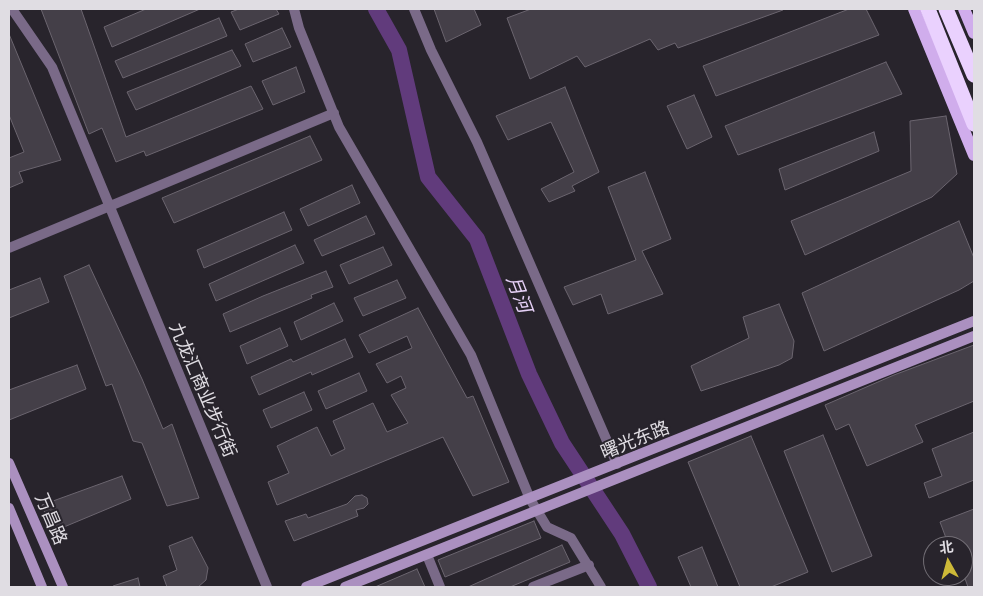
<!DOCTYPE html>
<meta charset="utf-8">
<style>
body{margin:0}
#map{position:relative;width:983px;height:596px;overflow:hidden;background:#28242c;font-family:Commissioner,"Noto Sans SC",sans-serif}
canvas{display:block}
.frame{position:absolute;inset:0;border:10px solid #e0dde3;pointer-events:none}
.north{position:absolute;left:923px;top:536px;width:50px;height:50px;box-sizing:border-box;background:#28242c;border:1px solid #726e75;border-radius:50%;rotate:353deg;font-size:14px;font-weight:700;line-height:20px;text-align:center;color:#e0dde3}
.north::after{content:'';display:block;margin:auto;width:18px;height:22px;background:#cdb938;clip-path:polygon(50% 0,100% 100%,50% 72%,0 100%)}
</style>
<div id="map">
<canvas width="983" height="596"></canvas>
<div class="frame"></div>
<div class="north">北</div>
</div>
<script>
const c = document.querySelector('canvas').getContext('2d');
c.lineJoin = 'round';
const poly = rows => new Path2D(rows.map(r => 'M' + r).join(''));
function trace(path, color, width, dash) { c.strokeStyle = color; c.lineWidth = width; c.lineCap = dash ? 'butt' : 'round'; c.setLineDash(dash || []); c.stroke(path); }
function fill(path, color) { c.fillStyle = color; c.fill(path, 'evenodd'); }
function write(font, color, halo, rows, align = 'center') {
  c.font = font + ' Commissioner,"Noto Sans SC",sans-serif'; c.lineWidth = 4; c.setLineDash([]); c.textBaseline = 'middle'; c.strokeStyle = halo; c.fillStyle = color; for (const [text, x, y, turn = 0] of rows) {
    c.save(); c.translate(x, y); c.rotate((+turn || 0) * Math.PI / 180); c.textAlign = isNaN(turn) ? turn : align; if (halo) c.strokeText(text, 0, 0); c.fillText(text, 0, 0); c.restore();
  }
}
const river = poly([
 [376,9,399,50,428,177,477,239,529,374,562,443,622,534,649,587]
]);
const building = poly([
 [41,9,81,9,126,137,251,86,263,109,146,156,144,151,116,162,102,128,89,134,41,9],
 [146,9,200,9,112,47,104,27,146,9],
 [239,9,276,9,279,14,240,30,231,12,239,9],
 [434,9,474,9,481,25,446,42,434,9],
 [531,9,782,9,783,10,678,48,675,43,658,50,650,39,585,67,577,56,530,79,507,18,531,9],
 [849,9,866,9,879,35,716,96,703,66,849,9],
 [219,18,227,36,123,78,115,61,219,18],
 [282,28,291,47,253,62,245,44,282,28],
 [9,34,61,160,19,172,23,182,9,188,9,158,24,152,9,115,9,34],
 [232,50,241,66,136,110,127,92,232,50],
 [886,62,902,94,738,155,725,126,886,62],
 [296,67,305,92,273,105,262,81,296,67],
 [565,87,599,172,572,186,575,191,549,202,541,189,574,172,551,122,508,140,496,116,565,87],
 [694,95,712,137,687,149,667,106,694,95],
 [946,116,957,174,932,197,805,255,791,221,911,171,910,121,946,116],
 [874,132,879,151,785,190,779,169,874,132],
 [310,136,322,160,174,223,162,198,310,136],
 [645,172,671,239,642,251,663,294,608,314,601,294,573,305,564,287,636,260,608,187,645,172],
 [352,185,360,203,308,226,300,209,352,185],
 [284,212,292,230,204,268,197,250,284,212],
 [366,216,375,234,322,256,314,240,366,216],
 [959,221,974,258,974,281,959,290,824,351,802,293,959,221],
 [295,245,304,263,216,301,209,284,295,245],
 [383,247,392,265,349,284,340,265,383,247],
 [89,265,142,379,163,429,172,424,199,498,167,506,142,443,133,441,112,384,106,386,64,276,89,265],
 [326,271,333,287,311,295,312,298,230,332,223,314,263,296,326,271],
 [40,278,49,302,9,318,9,290,40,278],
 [397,280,406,298,363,316,354,298,397,280],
 [334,303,343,321,301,340,294,322,334,303],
 [779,304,794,341,792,358,779,365,701,391,691,366,749,338,743,317,779,304],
 [418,308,467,398,473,396,509,482,473,496,443,437,277,505,268,482,289,473,277,446,317,427,331,456,345,449,333,421,373,403,387,432,408,423,391,395,406,388,401,376,387,383,376,364,412,348,407,336,369,353,359,335,418,308],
 [280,328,288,346,247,364,240,346,280,328],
 [345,339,353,357,312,375,311,372,259,395,251,377,291,359,293,362,345,339],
 [974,345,974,401,915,425,923,442,867,466,849,424,836,430,825,405,894,375,974,345],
 [77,365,86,389,9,420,9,390,77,365],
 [359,373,367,391,326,409,318,391,359,373],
 [304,392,312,410,271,428,263,410,304,392],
 [974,432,974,480,929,498,924,483,942,476,932,449,974,432],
 [823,435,872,556,832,572,784,451,823,435],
 [751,436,808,572,771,587,740,587,688,462,751,436],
 [122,476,131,499,52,532,42,505,122,476],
 [362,495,367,498,368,504,364,508,356,510,358,516,294,541,285,521,306,514,308,518,347,504,355,496,362,495],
 [974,509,974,587,968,587,963,573,963,546,949,546,940,522,974,509],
 [534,521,541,538,445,577,438,560,534,521],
 [192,537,208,568,206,580,198,587,167,587,163,576,177,570,169,546,192,537],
 [562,545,570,562,510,587,468,587,562,545],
 [702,547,718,587,691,587,678,557,702,547],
 [417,569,425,587,375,587,417,569],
 [138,578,140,587,113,587,113,586,138,578]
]);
const street = poly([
 [12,9,52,67,267,587],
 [294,9,299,28,339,127,471,355,530,499,547,527,571,538,601,587],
 [414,9,431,50,477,142,617,464],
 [9,248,334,113],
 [427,555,440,587],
 [533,587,589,565]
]);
const secondary = poly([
 [9,463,63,587],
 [9,508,42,587],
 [306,587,974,321],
 [345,587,974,336]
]);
const primary = poly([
 [914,9,974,155],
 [964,9,974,33]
]);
const highway = poly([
 [928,9,974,124],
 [946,9,974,75]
]);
const streetNames = [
 ["九龙汇商业步行街",203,390,67],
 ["曙光东路",635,440,-22],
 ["万昌路",51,519,67]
];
const waterNames = [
 ["月河",519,294,69]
];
trace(river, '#613b7c', 16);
fill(building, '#443f48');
trace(building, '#6b656f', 1);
trace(street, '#7a6a88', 10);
trace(secondary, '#ab90c0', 10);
trace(primary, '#d0adec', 12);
trace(highway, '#ead1fe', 15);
write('18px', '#e0dde3', '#28242c', streetNames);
write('italic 19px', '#e5d0f6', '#28242c', waterNames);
</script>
